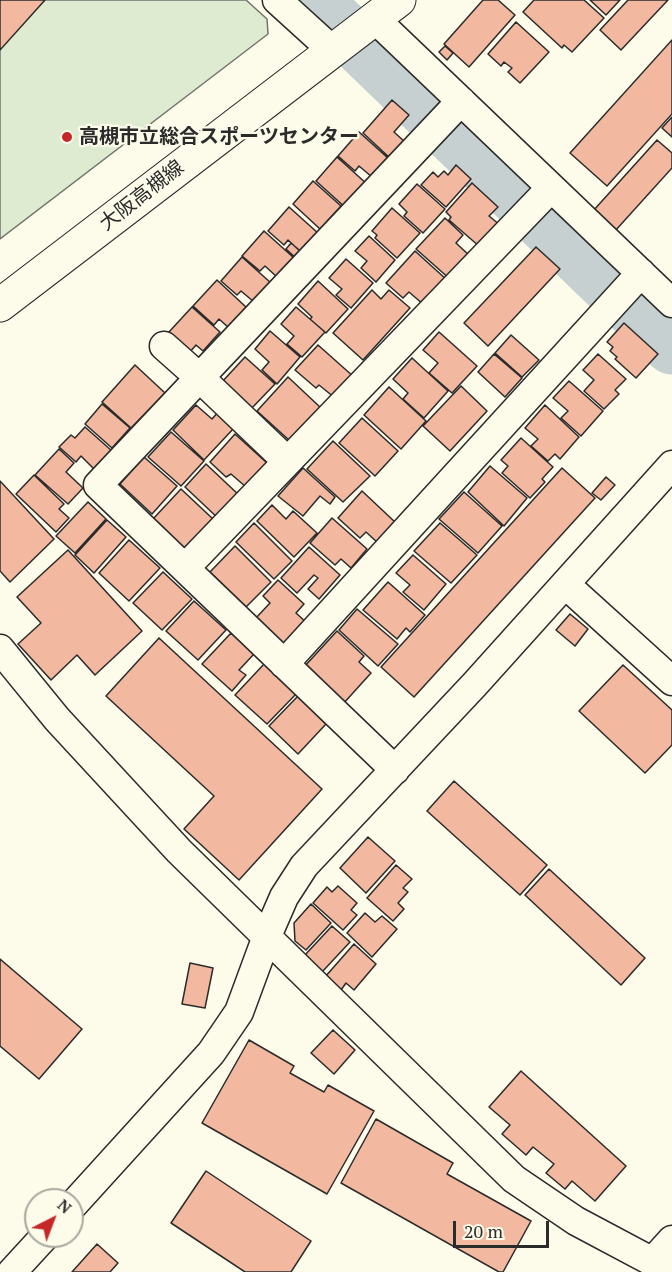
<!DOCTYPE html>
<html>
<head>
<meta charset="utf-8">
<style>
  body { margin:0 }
  #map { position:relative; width:672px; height:1272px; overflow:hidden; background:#fdfbea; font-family:"PT Serif",serif }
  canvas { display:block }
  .north { position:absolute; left:24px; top:1188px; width:60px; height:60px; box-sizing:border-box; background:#fdfbea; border:2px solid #a9a89e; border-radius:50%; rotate:42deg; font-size:16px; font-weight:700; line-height:24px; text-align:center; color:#2b2b2b }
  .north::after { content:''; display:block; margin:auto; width:21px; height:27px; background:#c62828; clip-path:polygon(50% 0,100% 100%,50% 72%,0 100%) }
  .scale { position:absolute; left:453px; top:1221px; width:96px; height:27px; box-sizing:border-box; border:3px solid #2b2b2b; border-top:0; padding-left:8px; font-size:18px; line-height:21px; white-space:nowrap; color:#2b2b2b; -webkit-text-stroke:4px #fdfbea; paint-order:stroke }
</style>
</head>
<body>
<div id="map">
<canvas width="672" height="1272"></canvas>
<div class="north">N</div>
<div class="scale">20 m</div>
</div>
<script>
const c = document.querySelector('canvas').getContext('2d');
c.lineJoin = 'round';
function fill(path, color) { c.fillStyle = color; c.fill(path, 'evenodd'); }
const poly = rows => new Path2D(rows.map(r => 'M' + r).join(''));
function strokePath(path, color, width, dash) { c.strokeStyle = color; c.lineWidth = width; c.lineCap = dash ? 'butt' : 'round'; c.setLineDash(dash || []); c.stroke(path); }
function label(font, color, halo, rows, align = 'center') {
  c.font = font + ' "PT Serif","Noto Sans JP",serif'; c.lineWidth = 4.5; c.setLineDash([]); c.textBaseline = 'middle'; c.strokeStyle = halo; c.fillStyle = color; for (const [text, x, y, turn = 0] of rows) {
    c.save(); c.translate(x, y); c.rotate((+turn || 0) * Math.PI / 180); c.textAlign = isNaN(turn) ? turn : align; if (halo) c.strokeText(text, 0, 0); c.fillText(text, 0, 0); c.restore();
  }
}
const green = poly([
  [0,0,246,0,267,19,268,34,0,239,0,0]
]);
const river = poly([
  [313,0,672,346]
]);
const building = poly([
  [0,0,45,0,0,50,0,0],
  [483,0,498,0,515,15,469,67,444,44,483,0],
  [534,0,584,0,604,18,572,52,564,45,562,48,523,12,534,0],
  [590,0,620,0,606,15,590,0],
  [628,0,668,0,621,50,600,30,628,0],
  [516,22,549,52,520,83,508,72,512,68,504,62,501,66,488,54,516,22],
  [672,40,672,114,607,186,570,153,672,40],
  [445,46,453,53,447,60,439,52,445,46],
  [392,100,409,115,394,132,406,143,391,159,363,133,392,100],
  [672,117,672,137,662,128,672,117],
  [359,132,389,159,372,177,359,166,355,171,338,156,359,132],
  [657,140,672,153,672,168,615,231,593,211,657,140],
  [337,157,368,185,347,209,316,181,337,157],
  [456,165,471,179,446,207,421,185,433,172,438,177,444,171,448,175,456,165],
  [313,181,341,206,320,229,293,204,313,181],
  [472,183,498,207,489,216,500,225,480,247,449,220,451,217,446,212,472,183],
  [417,184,445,209,423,233,404,216,407,212,399,204,417,184],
  [289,207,319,234,302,253,288,240,284,245,268,231,289,207],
  [392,208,420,233,397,258,375,238,377,235,372,231,392,208],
  [445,218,463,235,456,243,471,257,451,280,416,249,445,218],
  [264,231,294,258,277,277,265,266,260,271,242,256,264,231],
  [369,236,395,260,376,282,361,268,367,261,355,251,369,236],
  [291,243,305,255,299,261,286,249,291,243],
  [536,247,560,269,488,346,464,323,536,247],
  [415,251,447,280,424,305,409,292,403,298,386,283,415,251],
  [242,257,271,283,254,302,241,291,237,295,221,281,242,257],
  [346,259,373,283,351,308,336,295,342,289,329,278,346,259],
  [217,280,247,308,229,328,219,319,214,325,193,306,217,280],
  [318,281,348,309,326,333,310,319,312,317,298,304,318,281],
  [372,290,381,299,389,290,410,308,363,360,333,333,372,290],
  [192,307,220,332,203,351,196,345,189,353,168,333,192,307],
  [296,307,325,332,302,357,287,344,294,336,281,324,296,307],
  [624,323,658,354,636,378,615,359,617,357,610,351,613,347,607,342,624,323],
  [270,331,300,357,277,384,262,370,269,362,255,349,270,331],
  [439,332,477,366,452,393,429,373,438,363,423,350,439,332],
  [511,335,539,360,522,377,495,353,511,335],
  [318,345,354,377,335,398,319,385,316,388,295,370,318,345],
  [494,354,522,378,505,397,478,372,494,354],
  [598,354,626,379,615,390,619,394,604,409,584,391,594,380,583,370,598,354],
  [245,357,275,384,250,410,221,383,245,357],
  [412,358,448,391,424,418,403,399,408,393,393,379,412,358],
  [135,365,165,393,131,428,102,402,135,365],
  [288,377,321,408,290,441,257,411,288,377],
  [569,381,603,411,581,436,561,418,568,411,553,398,569,381],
  [461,386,487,411,450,451,423,426,461,386],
  [389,387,426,421,401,449,364,415,389,387],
  [102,404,130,428,112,448,85,424,102,404],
  [196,405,212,419,219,411,235,427,204,460,173,430,196,405],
  [545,405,579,437,560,459,555,454,548,461,531,446,538,439,525,428,545,405],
  [362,418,398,451,375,476,339,443,362,418],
  [85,427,112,451,95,470,81,456,76,462,59,447,71,435,75,438,85,427],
  [171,432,204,461,181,486,148,457,171,432],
  [235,434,267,463,246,487,231,474,226,477,210,462,235,434],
  [521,438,553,467,542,479,545,482,530,498,502,473,508,466,501,460,521,438],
  [333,441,370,476,343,502,307,469,333,441],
  [59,449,74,463,66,472,83,488,68,504,35,475,59,449],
  [144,457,177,486,152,514,120,484,144,457],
  [206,464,241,497,220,520,185,487,206,464],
  [490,466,527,498,504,526,468,492,490,466],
  [303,468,335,497,330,504,320,496,303,516,278,496,303,468],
  [562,468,595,498,414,697,381,667,562,468],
  [34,475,64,504,59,509,69,518,56,532,16,494,34,475],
  [606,477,615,485,601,500,592,493,606,477],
  [0,481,54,539,10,582,0,571,0,481],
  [181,489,213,519,185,549,153,519,181,489],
  [362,491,396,523,378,543,366,532,360,538,338,518,362,491],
  [464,492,502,526,478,553,439,519,464,492],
  [88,502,106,519,75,553,56,536,88,502],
  [272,505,286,519,293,511,317,533,294,557,257,521,272,505],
  [332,518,367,549,351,568,341,559,335,565,310,543,332,518],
  [107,520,126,537,94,573,75,555,107,520],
  [254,523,292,561,274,579,236,542,254,523],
  [440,523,477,555,451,583,414,551,440,523],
  [129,540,160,568,129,601,99,573,129,540],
  [235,546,271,582,246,607,210,572,235,546],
  [309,547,340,575,319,599,308,589,318,578,314,575,297,593,281,578,309,547],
  [68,550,142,631,95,675,77,655,51,680,18,644,41,623,17,597,68,550],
  [413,555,446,584,424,610,403,592,410,585,396,573,413,555],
  [163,572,192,599,162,630,133,603,163,572],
  [278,580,304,604,296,613,308,624,286,647,255,619,270,603,263,596,278,580],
  [388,582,425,615,410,632,406,628,397,639,363,610,388,582],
  [194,601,226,630,198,660,166,631,194,601],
  [357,609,398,644,378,666,339,630,357,609],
  [570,614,588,629,575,646,556,630,570,614],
  [337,631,364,656,359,662,371,673,343,704,304,667,337,631],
  [231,633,254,654,239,670,246,675,232,691,202,664,231,633],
  [159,638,322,789,239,880,184,829,214,796,106,696,159,638],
  [265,663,297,693,267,724,235,695,265,663],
  [623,665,672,710,672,745,645,773,579,711,623,665],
  [298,696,326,724,298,754,269,726,298,696],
  [454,781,547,865,520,895,427,811,454,781],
  [368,837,395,861,366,893,340,868,368,837],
  [396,865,412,879,403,888,408,892,398,903,404,909,393,921,367,898,396,865],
  [549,869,645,958,621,985,525,895,549,869],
  [338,886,357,903,351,910,357,915,343,930,313,903,327,887,332,892,338,886],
  [311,904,331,923,306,950,295,941,294,923,311,904],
  [365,913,375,922,382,916,397,929,372,957,347,933,365,913],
  [332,926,350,942,322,972,304,956,332,926],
  [354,944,376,964,354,990,346,983,341,990,325,977,354,944],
  [0,959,82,1029,39,1079,0,1046,0,959],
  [190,963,213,968,205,1008,182,1004,190,963],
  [333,1030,355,1050,334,1074,311,1053,333,1030],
  [249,1040,294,1066,290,1073,324,1092,328,1085,374,1111,327,1194,202,1123,249,1040],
  [521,1071,626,1166,595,1201,572,1181,565,1189,546,1173,554,1164,533,1147,526,1155,502,1134,510,1125,489,1107,521,1071],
  [376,1119,453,1163,447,1174,531,1221,503,1272,499,1272,341,1183,376,1119],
  [206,1171,311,1241,291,1272,245,1272,171,1223,206,1171],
  [97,1244,118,1263,110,1272,72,1272,97,1244]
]);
const street = poly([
  [277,0,332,50],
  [375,19,672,303],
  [164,346,200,378,287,461],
  [185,568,551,188],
  [565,584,672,681],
  [0,649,57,719,179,851,514,1179,576,1221,672,1272],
  [284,664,641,273],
  [395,770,98,485,461,101],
  [72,1206,211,1053,239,1012,267,936,284,897,304,866,475,684,672,465],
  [653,1261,672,1240],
  [12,1272,45,1236]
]);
const primary = poly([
  [0,305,399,0]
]);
const markers = [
  [67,137,6,"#c62828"]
];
const poiNames = [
  ["高槻市立総合スポーツセンター",79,137]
];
const streetNames = [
  ["大阪高槻線",142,196,-38]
];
fill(green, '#deebd1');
strokePath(green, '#74746e', 1.5);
strokePath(river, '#c7d0d0', 57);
fill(building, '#f2b8a0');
strokePath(building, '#2b2b2b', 1.5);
strokePath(street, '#2b2b2b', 31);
strokePath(primary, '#2b2b2b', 35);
strokePath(street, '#fdfbea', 28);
strokePath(primary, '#fdfbea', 33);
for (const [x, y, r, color] of markers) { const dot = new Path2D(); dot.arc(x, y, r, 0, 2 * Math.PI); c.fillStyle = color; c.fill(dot); strokePath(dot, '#fdfbea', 2); }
label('bold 20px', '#2b2b2b', '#fdfbea', poiNames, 'left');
label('20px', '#2b2b2b', '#fdfbea', streetNames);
</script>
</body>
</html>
